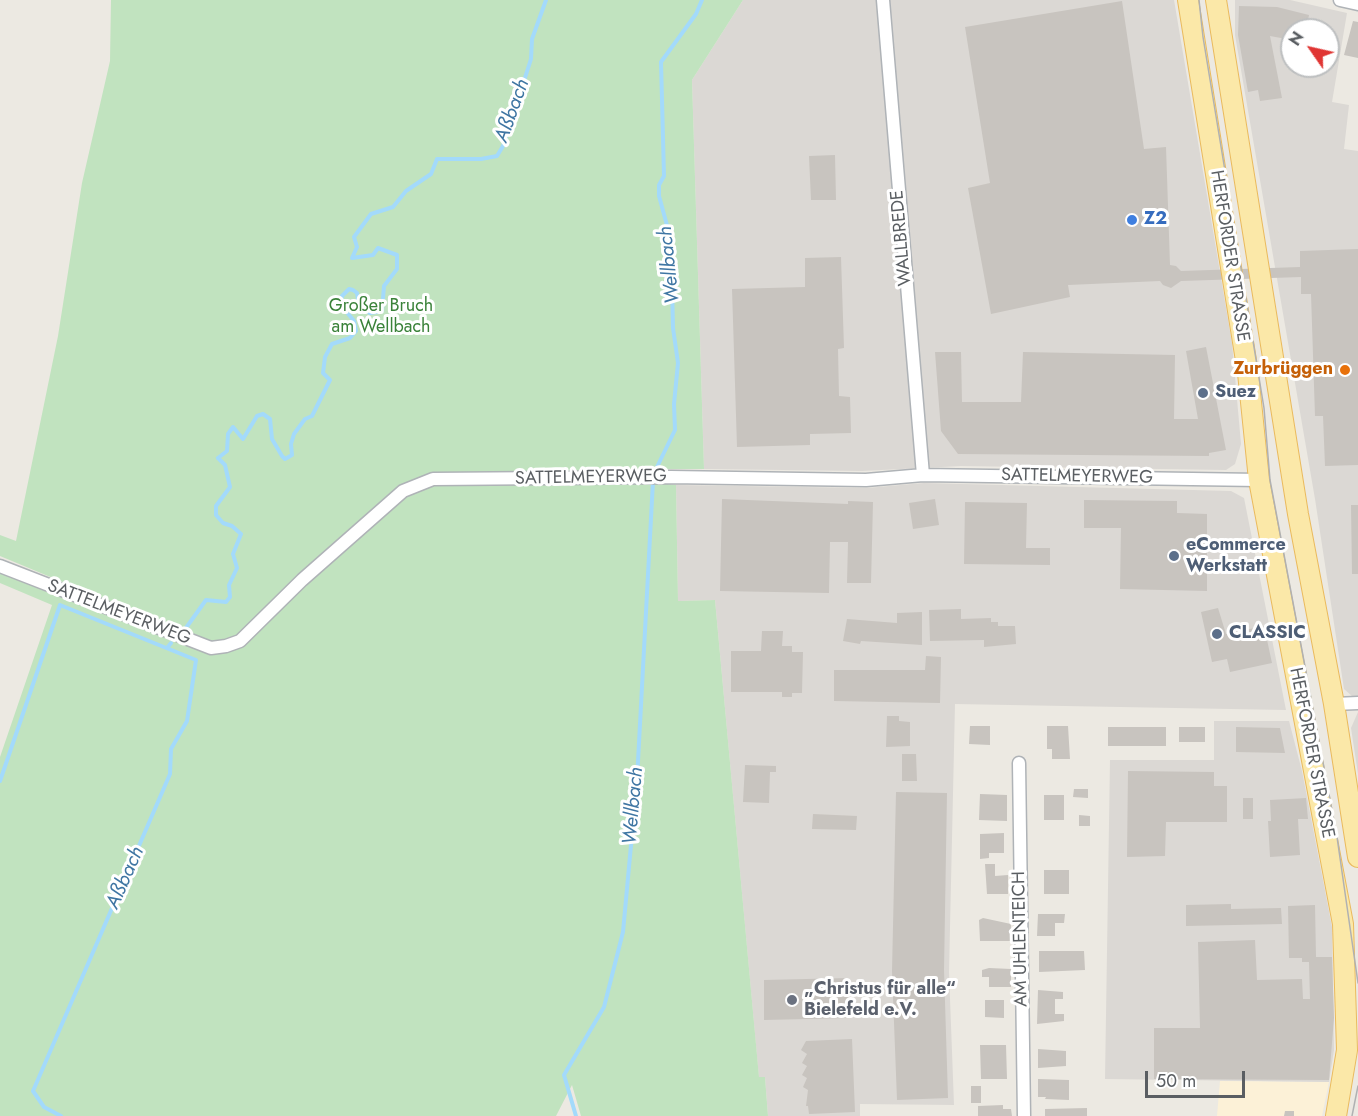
<!DOCTYPE html>
<html>
<head>
<meta charset="utf-8">
<style>
  body { margin:0 }
  #map { position:relative; width:1358px; height:1116px; overflow:hidden; background:#ece9e2; font-family:Jost,sans-serif }
  canvas { display:block }
  .north { position:absolute; left:1280px; top:18px; width:60px; height:60px; box-sizing:border-box; background:#fff; border:2px solid #bdbfc0; border-radius:50%; rotate:304deg; font-size:16px; font-weight:700; line-height:24px; text-align:center; color:#5a5e62 }
  .north::after { content:''; display:block; margin:auto; width:21px; height:27px; background:#e03634; clip-path:polygon(50% 0,100% 100%,50% 72%,0 100%) }
  .scale { position:absolute; left:1145px; top:1071px; width:100px; height:27px; box-sizing:border-box; border:3px solid #5a5e62; border-top:0; padding-left:8px; font-size:18px; line-height:21px; white-space:nowrap; color:#5a5e62; -webkit-text-stroke:4px #fff; paint-order:stroke }
</style>
</head>
<body>
<div id="map">
<canvas width="1358" height="1116"></canvas>
<div class="north">N</div>
<div class="scale">50 m</div>
</div>
<script>
const c = document.querySelector('canvas').getContext('2d');
c.lineJoin = 'round';
function fill(path, color) { c.fillStyle = color; c.fill(path, 'evenodd'); }
const poly = rows => new Path2D(rows.map(r => 'M' + r).join(''));
function strokePath(path, color, width, dash) { c.strokeStyle = color; c.lineWidth = width; c.lineCap = dash ? 'butt' : 'round'; c.setLineDash(dash || []); c.stroke(path); }
function label(font, color, halo, rows, align = 'center') {
  c.font = font + ' Jost,sans-serif'; c.lineWidth = 6; c.setLineDash([]); c.textBaseline = 'middle'; c.strokeStyle = halo; c.fillStyle = color; for (const [text, x, y, turn = 0] of rows) {
    c.save(); c.translate(x, y); c.rotate((+turn || 0) * Math.PI / 180); c.textAlign = isNaN(turn) ? turn : align; if (halo) c.strokeText(text, 0, 0); c.fillText(text, 0, 0); c.restore();
  }
}
const commercial = poly([
  [1220,1081,1329,1082,1322,1116,1217,1116]
]);
const industrial = poly([
  [743,0,1174,0,1232,343,1241,444,1235,464,1226,470,961,466,862,471,704,469,692,80],
  [1235,0,1290,0,1347,13,1332,102,1349,105,1344,149,1358,151,1358,696,1352,696,1344,689,1315,499,1235,35],
  [1292,30,1328,30,1328,66,1292,66],
  [924,483,1231,491,1244,498,1286,710,955,704,949,972,954,1105,860,1104,860,1116,768,1116,765,1077,759,1078,715,600,678,601,676,485,867,488],
  [1358,712,1358,774,1351,728],
  [1214,721,1289,721,1302,771,1332,927,1334,1050,1329,1082,1105,1079,1110,760,1214,760]
]);
const green = poly([
  [111,0,743,0,692,80,704,469,660,469,659,483,676,485,678,601,715,600,759,1077,765,1077,768,1116,581,1116,572,1085,556,1116,0,1116,0,757,52,605,0,583,0,570,68,597,72,586,0,556,0,535,16,541,58,336,82,183,110,61]
]);
const stream = poly([
  [657,467,675,430,674,404,678,363,673,328,671,240,659,196,659,185,664,176,661,62,696,14,702,0],
  [183,632,206,600,226,602,230,597,229,585,237,568,233,554,241,534,232,526,223,523,216,515,216,506,230,487,225,465,218,458,227,451,228,434,233,427,243,439,257,416,263,414,270,419,272,439,282,456,285,459,292,455,291,444,294,434,305,419,312,416,330,380,323,373,325,357,332,344,350,338,356,331,354,321,341,305,342,296,349,289,353,290,357,293,359,306,370,313,382,311,384,286,397,269,397,255,378,248,373,255,352,258,357,247,354,237,371,214,393,207,406,191,431,174,437,159,481,159,497,156,503,146,531,59,532,39,546,0],
  [167,648,171,643],
  [0,781,60,605,196,660,187,721,171,749,170,774,33,1091,44,1107,61,1116],
  [576,1116,564,1075,604,1007,623,932,637,780,653,481]
]);
const building = poly([
  [1122,1,1144,149,1166,147,1170,265,1176,266,1181,271,1300,267,1300,251,1358,249,1358,465,1325,466,1323,416,1315,416,1311,294,1301,294,1301,277,1181,281,1171,288,1163,285,1160,281,1068,285,1070,297,991,314,968,188,990,183,965,27],
  [1239,6,1277,7,1309,15,1306,30,1292,30,1292,40,1270,36,1282,98,1260,101,1258,90,1248,92,1238,35],
  [1353,21,1358,22,1358,58,1344,55],
  [835,155,836,200,811,200,809,156],
  [841,257,844,348,838,349,839,396,850,397,851,433,810,434,810,445,737,447,732,289,805,287,805,258],
  [1206,347,1226,450,1209,453,1209,456,958,454,941,431,935,352,961,352,962,402,1021,402,1023,352,1175,355,1174,419,1198,419,1186,351],
  [722,499,848,504,848,501,873,502,871,583,847,583,848,542,830,542,829,593,720,591],
  [935,499,939,525,913,529,909,503],
  [1084,500,1177,501,1177,513,1207,514,1207,591,1120,589,1121,528,1084,528],
  [965,502,1027,503,1026,548,1050,548,1050,565,964,564],
  [1351,505,1358,505,1358,574,1352,574],
  [1218,608,1226,634,1264,626,1272,663,1230,672,1227,659,1212,662,1201,612],
  [961,609,961,619,991,618,991,622,998,622,998,626,1015,626,1016,644,984,647,984,640,930,641,929,610],
  [922,612,922,645,861,641,860,644,843,641,847,619,897,623,897,613],
  [762,631,783,631,782,646,792,646,792,652,803,652,802,693,792,693,792,697,782,697,782,692,731,692,731,651,761,651],
  [926,656,941,657,940,703,834,701,834,670,925,670],
  [887,716,899,716,899,721,910,722,910,746,886,747],
  [970,726,990,726,990,745,969,744],
  [1047,726,1068,726,1070,759,1052,759,1052,749,1047,749],
  [1108,727,1166,727,1166,746,1108,746],
  [1179,727,1205,727,1205,742,1179,742],
  [1236,727,1280,728,1285,753,1236,752],
  [902,754,916,754,917,781,902,781],
  [745,765,776,766,776,772,770,772,769,803,743,802],
  [1128,771,1214,772,1214,786,1227,786,1227,822,1166,822,1165,856,1127,857],
  [1074,789,1088,789,1088,798,1073,797],
  [896,792,947,793,944,970,948,1098,897,1100,892,971],
  [980,794,1007,795,1007,821,979,820],
  [1044,795,1064,795,1064,820,1044,820],
  [1243,798,1253,798,1253,819,1243,819],
  [1306,798,1308,819,1298,819,1300,855,1270,857,1268,821,1271,821,1270,800],
  [813,814,857,816,856,830,812,829],
  [1079,815,1090,816,1090,826,1079,826],
  [1004,833,1004,853,989,853,989,858,980,859,980,834],
  [985,864,995,864,995,876,1008,875,1008,894,987,894],
  [1044,870,1069,870,1069,894,1044,894],
  [1231,904,1231,909,1281,908,1282,924,1186,926,1186,905],
  [1315,905,1316,957,1332,957,1334,1018,1329,1080,1154,1079,1154,1028,1200,1028,1198,942,1255,940,1257,980,1302,979,1303,999,1310,999,1309,962,1302,962,1302,958,1289,958,1288,906],
  [1038,914,1065,914,1064,923,1055,923,1055,936,1037,936],
  [983,918,1011,924,1011,941,980,941,979,920],
  [1039,951,1084,951,1085,970,1039,972],
  [989,968,1011,969,1011,987,989,987,989,977,982,977,982,970],
  [849,978,850,1018,764,1020,764,980],
  [1038,990,1063,992,1063,999,1055,999,1055,1014,1064,1014,1064,1021,1037,1024],
  [985,1000,1004,1000,1004,1018,985,1017],
  [852,1039,855,1112,809,1114,808,1106,806,1106,808,1090,803,1087,807,1078,802,1075,807,1066,802,1063,807,1054,801,1050,806,1041],
  [980,1045,1006,1045,1007,1079,981,1079],
  [1038,1049,1066,1051,1066,1066,1038,1068],
  [1038,1079,1069,1080,1069,1100,1045,1099,1046,1097,1038,1097],
  [971,1086,981,1086,981,1103,971,1103],
  [1003,1105,1003,1109,1011,1109,1012,1116,978,1116,978,1106],
  [1087,1108,1087,1116,1045,1116,1045,1109],
  [1285,1111,1294,1111,1294,1116,1284,1116]
]);
const street = poly([
  [883,0,923,475],
  [1340,0,1358,4],
  [0,566,211,648,226,646,240,641,302,580,403,491,433,479,671,477,866,480,923,475,1259,480],
  [1334,704,1358,703],
  [1019,763,1024,1116]
]);
const primary = poly([
  [1188,0,1248,373,1259,480,1343,924,1347,1050,1336,1116],
  [1216,0,1298,514,1334,704,1358,857]
]);
const tram = poly([
  [1199,0,1203,37,1264,408,1270,480,1337,837,1358,983],
  [1352,1116,1358,1086]
]);
const markers = [
  [1132,220,6,"#3f7fe0"],
  [1345,370,6,"#e8710a"],
  [1203,393,6,"#5c6f8a"],
  [1174,556,6,"#5c6f8a"],
  [1217,634,6,"#5c6f8a"],
  [792,1000,6,"#6b7280"]
];
const shopNames = [
  ["Z2",1144,220]
];
const streetNames = [
  ["WALLBREDE",902,238,-95],
  ["HERFORDER STRASSE",1229,256,81],
  ["SATTELMEYERWEG",1077,477,1],
  ["SATTELMEYERWEG",591,478,-1],
  ["SATTELMEYERWEG",119,613,21],
  ["HERFORDER STRASSE",1311,753,79],
  ["AM UHLENTEICH",1021,939,-91]
];
const parkNames = [
  ["Großer Bruch",381,307],
  ["am Wellbach",381,328]
];
const foodNames = [
  ["Zurbrüggen",1333,370]
];
const serviceNames = [
  ["Suez",1215,393],
  ["eCommerce",1186,546],
  ["Werkstatt",1186,567],
  ["CLASSIC",1229,634]
];
const worshipNames = [
  ["„Christus für alle“",804,990],
  ["Bielefeld e.V.",804,1011]
];
const waterNames = [
  ["Aßbach",513,111,-70],
  ["Wellbach",670,265,-96],
  ["Wellbach",634,806,-85],
  ["Aßbach",126,878,-66]
];
fill(commercial, '#fcf1d7');
fill(industrial, '#dbd8d4');
fill(green, '#c1e3bf');
strokePath(stream, '#a3dafb', 4);
fill(building, '#c8c4bf');
strokePath(street, '#afb3b7', 15);
strokePath(primary, '#eaba5d', 22);
strokePath(street, '#fff', 12);
strokePath(primary, '#fbe8a8', 20);
strokePath(tram, '#b0b1b2', 1.5);
for (const [x, y, r, color] of markers) { const dot = new Path2D(); dot.arc(x, y, r, 0, 2 * Math.PI); c.fillStyle = color; c.fill(dot); strokePath(dot, '#fff', 2); }
label('bold 18px', '#366cbe', '#fff', shopNames, 'left');
label('18px', '#5a5e62', '#fff', streetNames);
label('18px', '#3a8239', '#fff', parkNames);
label('bold 18px', '#c56008', '#fff', foodNames, 'right');
label('bold 18px', '#4e5e75', '#fff', serviceNames, 'left');
label('bold 18px', '#5b616d', '#fff', worshipNames, 'left');
label('italic 20px', '#3f76a3', '#fff', waterNames);
</script>
</body>
</html>
